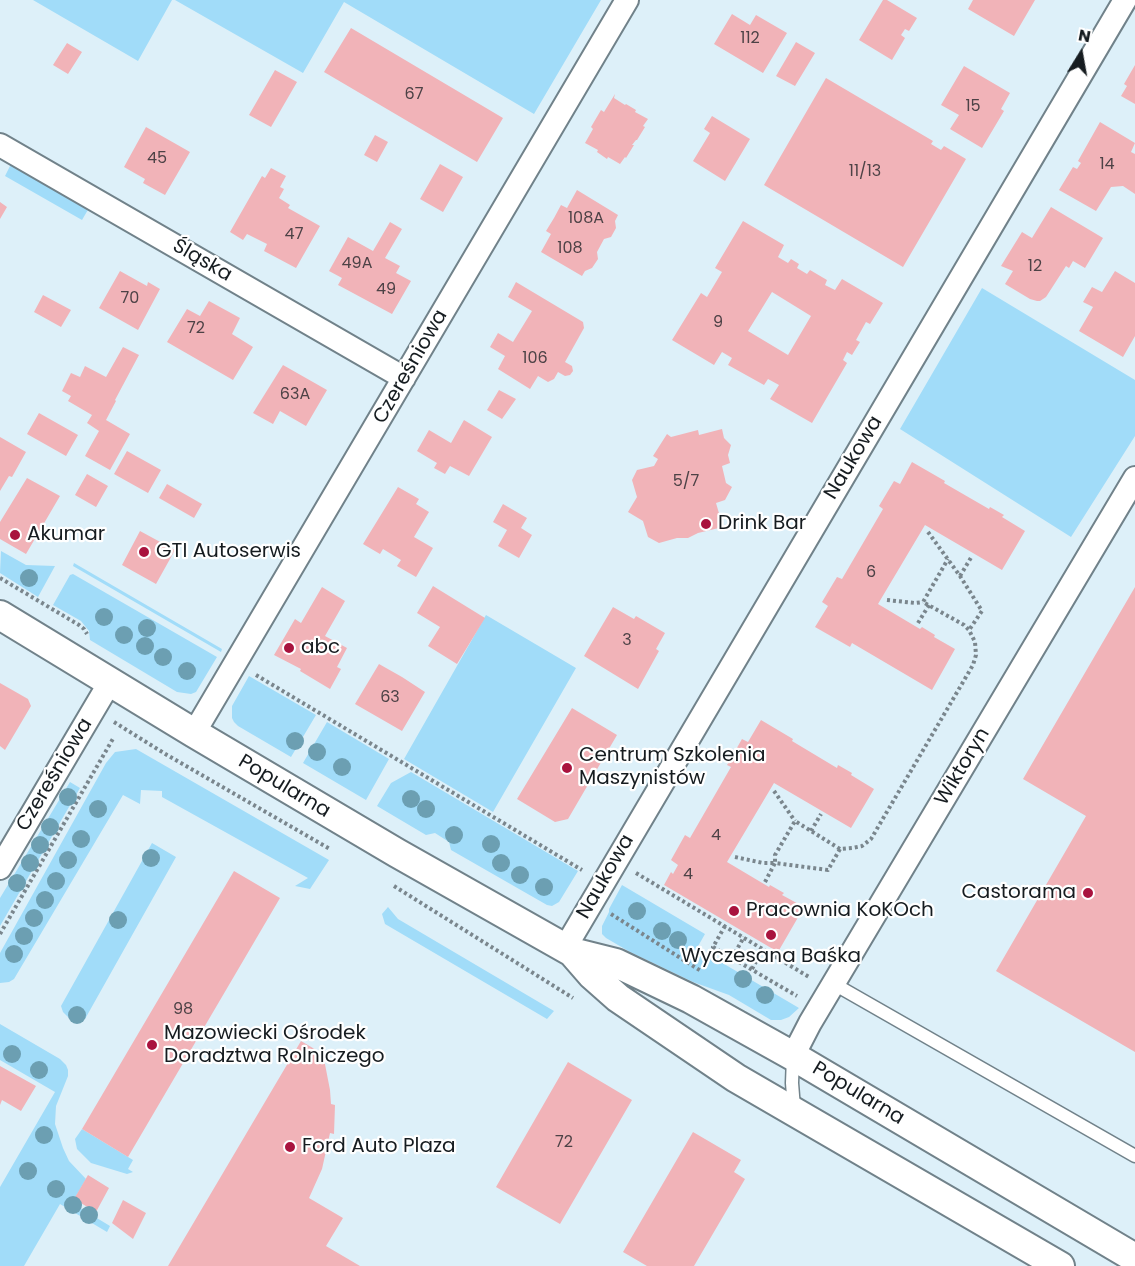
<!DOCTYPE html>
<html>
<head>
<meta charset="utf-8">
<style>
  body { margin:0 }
  #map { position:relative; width:1135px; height:1266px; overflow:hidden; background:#ddf0f9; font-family:Poppins,sans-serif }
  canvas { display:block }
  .north { position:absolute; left:1051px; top:24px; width:60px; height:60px; -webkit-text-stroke:4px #fff; paint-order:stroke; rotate:11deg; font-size:16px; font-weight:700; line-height:24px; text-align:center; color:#161c20 }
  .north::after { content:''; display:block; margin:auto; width:21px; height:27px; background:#161c20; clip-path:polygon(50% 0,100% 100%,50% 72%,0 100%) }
</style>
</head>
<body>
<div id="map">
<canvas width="1135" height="1266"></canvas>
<div class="north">N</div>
</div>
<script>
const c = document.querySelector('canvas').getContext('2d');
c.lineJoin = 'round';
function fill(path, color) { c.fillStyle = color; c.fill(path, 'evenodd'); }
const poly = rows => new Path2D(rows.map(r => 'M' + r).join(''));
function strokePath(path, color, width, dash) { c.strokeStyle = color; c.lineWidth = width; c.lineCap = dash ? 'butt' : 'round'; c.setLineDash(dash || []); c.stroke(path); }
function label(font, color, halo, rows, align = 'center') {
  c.font = font + ' Poppins,sans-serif'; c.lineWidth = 4.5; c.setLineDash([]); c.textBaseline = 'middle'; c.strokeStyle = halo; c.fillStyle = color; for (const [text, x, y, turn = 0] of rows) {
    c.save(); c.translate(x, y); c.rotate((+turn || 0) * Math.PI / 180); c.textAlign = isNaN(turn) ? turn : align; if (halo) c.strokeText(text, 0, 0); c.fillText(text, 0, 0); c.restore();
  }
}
const green = poly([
  [33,0,172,0,138,61],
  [175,0,601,0,534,114,344,2,303,73],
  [11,164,89,208,82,220,5,176],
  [982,288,1135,380,1135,436,1071,537,900,429],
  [1,551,26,565,55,566,38,597,0,573],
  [74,563,222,649,221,652,73,566],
  [73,574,217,657,196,692,191,694,177,692,90,640,89,631,81,621,53,605,70,575],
  [486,615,576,668,493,812,404,759],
  [249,676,316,715,291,757,238,726,234,722,232,718,232,706],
  [327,722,389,759,366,800,303,763],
  [136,749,329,860,310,889,295,886,308,878,162,797,162,791,141,790,140,804,123,795,14,979,9,982,0,983,0,953,106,763,115,752],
  [411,772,578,871,559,902,552,906,547,905,451,850,449,842,435,833,426,835,377,806,391,783],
  [70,782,80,788,0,926,0,898],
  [152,843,176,857,85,1019,77,1019,69,1018,63,1012,61,1006],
  [622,885,705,934,697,948,799,1008,789,1017,781,1020,771,1020,729,995,693,982,630,952,606,938,602,934,602,926,609,912,609,909],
  [388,907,398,919,554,1011,547,1019,385,924,382,914],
  [0,1024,60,1059,66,1065,68,1070,68,1076,56,1106,55,1124,63,1148,69,1161,86,1179,72,1203,110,1226,107,1232,60,1204,24,1266,0,1266,0,1187,55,1092,0,1060],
  [82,1129,133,1160,128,1169,133,1172,127,1174,91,1163,77,1149,75,1139]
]);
const building = poly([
  [883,0,887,0,917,18,909,31,905,29,901,35,905,38,892,60,859,40],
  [973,0,1035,0,1014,36,968,9],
  [732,14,750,25,756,15,787,33,763,73,714,44],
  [351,28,503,118,477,162,324,72],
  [796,42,815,53,795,86,776,76],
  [67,43,82,52,68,74,53,65],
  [1135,65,1135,104,1121,96,1127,86,1124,84],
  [964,66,1010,93,1001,109,1004,111,982,148,950,129,959,115,941,105],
  [275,70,297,82,271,127,249,115],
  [826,78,933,141,931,144,941,150,944,146,966,159,903,267,764,185],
  [615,94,614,98,625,105,626,104,636,110,635,112,648,119,643,126,645,127,637,140,636,140,632,145,634,145,626,158,625,157,620,164,608,157,607,159,597,152,598,150,585,143,593,129,591,127,601,110,604,112],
  [712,116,750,139,725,181,693,161,710,133,704,129],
  [1100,122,1135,143,1131,152,1135,154,1135,194,1123,186,1111,187,1096,211,1059,190,1073,167,1077,169,1081,163,1078,161],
  [146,127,190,152,165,195,143,183,145,179,124,167],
  [375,135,388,142,377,162,364,155],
  [440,164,463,177,443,212,420,199],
  [271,168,286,176,280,187,284,189,279,198,290,205,288,208,320,226,296,268,264,251,267,244,247,234,243,240,230,232,262,176,265,178],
  [577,190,618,215,615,221,616,228,611,237,604,239,597,252,598,259,592,268,585,271,582,276,541,252,551,234,546,231,554,218,561,205,567,208],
  [0,202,7,207,0,219],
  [1051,207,1103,238,1085,268,1073,261,1069,268,1066,266,1046,297,1040,301,1037,301,1030,299,1005,284,1013,271,1001,266,1022,232,1032,238],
  [743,221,784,245,778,257,788,263,791,259,799,264,797,268,807,274,810,270,827,280,825,285,835,290,842,279,883,303,870,324,866,322,856,340,860,342,852,355,847,352,843,360,847,363,812,423,770,399,779,385,768,379,764,385,728,365,732,358,722,352,714,365,672,340,701,293,707,297,722,272,715,268],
  [772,292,811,316,788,355,748,331],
  [390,222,402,229,385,258,400,266,396,273,411,281,392,314,338,285,342,278,329,271,348,237,373,251],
  [120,271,147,286,148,282,160,289,138,330,99,308],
  [1115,271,1135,283,1135,336,1123,357,1079,331,1093,307,1083,302,1092,287,1102,292],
  [516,282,583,322,584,328,565,362,572,366,573,371,570,375,565,376,558,372,554,379,548,382,538,376,530,389,498,369,505,356,490,347,498,333,513,342,532,311,508,297],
  [43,295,71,310,61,327,34,312],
  [209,301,240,318,232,334,253,347,233,380,167,342,187,309,200,316],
  [123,347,139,355,115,400,116,401,106,420,130,434,110,470,85,456,99,431,87,423,92,415,68,401,71,396,62,391,71,373,80,377,85,366,106,377],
  [283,365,327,390,306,426,280,411,273,424,253,413],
  [499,390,516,399,502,419,487,410],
  [39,413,78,435,66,456,27,434],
  [464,420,492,437,469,476,450,466,445,474,434,468,437,463,417,451,429,430,451,443],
  [722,429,724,438,731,445,728,455,730,463,722,466,726,483,732,487,725,500,716,503,723,527,698,533,688,538,677,538,659,543,648,537,643,521,628,512,637,497,632,480,637,470,654,466,658,459,653,456,667,434,671,437,698,430,699,435],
  [0,437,26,452,12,477,9,476,0,491],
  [127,451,161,470,148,493,114,474],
  [912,462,945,481,944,483,989,509,990,507,1004,515,1002,517,1025,531,1002,570,925,525,878,604,920,629,922,627,935,635,934,637,955,649,932,690,852,643,850,647,815,627,828,606,822,602,837,577,842,579,883,509,879,506,894,481,900,484],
  [87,474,108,486,96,507,75,495],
  [27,478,60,496,26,554,0,539,0,522],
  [167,484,202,504,194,518,159,498],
  [398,487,419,499,416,504,429,512,414,537,433,548,416,577,397,566,401,560,383,549,380,554,363,544],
  [503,504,527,518,521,528,532,535,519,558,498,546,507,530,493,522],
  [140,531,175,550,156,584,122,565],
  [433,586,485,618,457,664,428,646,440,627,417,613],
  [322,587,345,601,325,636,347,648,337,667,341,669,330,689,300,671,301,669,274,655,295,619,301,623],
  [1135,587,1135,1052,996,971,1086,816,1023,779],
  [613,607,634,619,636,616,665,633,656,649,659,651,638,689,584,656],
  [379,664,402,677,425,692,402,731,355,704],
  [0,683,28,699,31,706,5,750,0,746],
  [572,708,617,735,568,819,555,822,517,799],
  [761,720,793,739,792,741,837,768,838,765,852,773,851,775,874,789,851,828,774,783,727,862,769,887,770,885,784,893,782,895,804,907,778,952,664,885,671,872,673,874,678,865,671,860,685,835,690,838,731,767,727,765,742,739,748,742],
  [234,871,280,898,128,1157,82,1129],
  [301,1041,323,1054,330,1090,331,1104,335,1105,334,1134,330,1133,322,1169,309,1198,343,1218,326,1246,360,1266,168,1266],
  [568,1062,632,1100,560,1224,496,1187],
  [0,1066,36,1086,21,1111,2,1100,0,1105],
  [693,1132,741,1160,734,1172,745,1179,694,1266,647,1266,623,1252],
  [88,1175,109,1188,96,1212,74,1199],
  [123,1200,146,1213,133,1239,112,1223]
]);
const path = poly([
  [928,532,960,576,982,611,969,630],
  [960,576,972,556],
  [0,578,79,625,84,629,87,634],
  [887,600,915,603,923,602],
  [918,623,929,605],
  [256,675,582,870],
  [114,722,167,755,330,849],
  [774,791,795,821],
  [811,831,821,814],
  [735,857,763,863,775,863,775,855,795,821,840,849],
  [636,873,809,977],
  [765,882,775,863,828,870,840,849,852,848,862,846,871,839,973,665,976,655,975,642,969,630,964,625,923,602,948,559],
  [394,886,573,998],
  [611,914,701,971],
  [725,926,713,947,797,996],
  [0,934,114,737],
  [732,958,744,937],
  [752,969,763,949]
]);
const service = poly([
  [834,984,1135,1156],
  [793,1057,792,1083,794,1108]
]);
const minor = poly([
  [0,145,404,378],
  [194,733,627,0],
  [0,868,110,682],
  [565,948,1125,0],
  [793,1056,810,1023,1135,478]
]);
const tertiary = poly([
  [0,615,194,733,397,853,572,952,616,963,691,999,793,1056,1135,1258],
  [572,952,592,975,618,998,736,1078,1060,1266]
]);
const trees = [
  [29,578],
  [104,617],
  [147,628],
  [124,635],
  [145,646],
  [163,657],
  [187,671],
  [295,741],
  [317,752],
  [342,767],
  [68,797],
  [411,799],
  [98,809],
  [426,809],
  [50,827],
  [454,835],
  [81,839],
  [491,844],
  [40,845],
  [151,858],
  [68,860],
  [30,863],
  [501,863],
  [520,875],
  [56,881],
  [17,883],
  [544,887],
  [45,900],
  [637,911],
  [34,918],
  [118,920],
  [662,931],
  [24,936],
  [678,940],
  [14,954],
  [743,979],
  [765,995],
  [77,1015],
  [12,1054],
  [39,1070],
  [44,1135],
  [28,1171],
  [56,1189],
  [73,1205],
  [89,1215]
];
const markers = [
  [706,524,6,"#a9133e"],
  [15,535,6,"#a9133e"],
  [144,552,6,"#a9133e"],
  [289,648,6,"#a9133e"],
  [567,768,6,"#a9133e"],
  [1088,893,6,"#a9133e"],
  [734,911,6,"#a9133e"],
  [771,935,6,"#a9133e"],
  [152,1045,6,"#a9133e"],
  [290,1147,6,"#a9133e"]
];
const numberNames = [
  ["112",750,39],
  ["67",414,95],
  ["15",973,107],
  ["45",157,159],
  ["14",1107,165],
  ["11/13",865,172],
  ["108A",586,219],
  ["47",294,235],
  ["108",570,249],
  ["49A",357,264],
  ["12",1035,267],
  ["49",386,290],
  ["70",130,299],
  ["9",718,323],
  ["72",196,329],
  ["106",535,359],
  ["63A",295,395],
  ["5/7",686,482],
  ["6",871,573],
  ["3",627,641],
  ["63",390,698],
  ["4",716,836],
  ["4",688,875],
  ["98",183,1010],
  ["72",564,1143]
];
const streetNames = [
  ["Śląska",202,261,30],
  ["Czereśniowa",411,367,-60],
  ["Naukowa",854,458,-59],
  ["Wiktoryn",963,767,-59],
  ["Czereśniowa",55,775,-59],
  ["Popularna",284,787,31],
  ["Naukowa",606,877,-60],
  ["Popularna",858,1094,31]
];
const poiNames = [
  ["Drink Bar",718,524],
  ["Akumar",27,535],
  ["GTI Autoserwis",156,552],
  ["abc",301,648],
  ["Centrum Szkolenia",579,756],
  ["Maszynistów",579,779],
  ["Castorama",1076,893,"right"],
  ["Pracownia KoKOch",746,911],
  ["Wyczesana Baśka",771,957,"center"],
  ["Mazowiecki Ośrodek",164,1034],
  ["Doradztwa Rolniczego",164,1057],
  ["Ford Auto Plaza",302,1147]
];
fill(green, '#a1dcf9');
fill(building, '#f1b3b8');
strokePath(service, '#71828a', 15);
strokePath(minor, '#71828a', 26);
strokePath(tertiary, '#71828a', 32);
strokePath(path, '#7a868d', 4, [3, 3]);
strokePath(service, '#fff', 12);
strokePath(minor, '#fff', 22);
strokePath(tertiary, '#fff', 28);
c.fillStyle = '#6c9fb2';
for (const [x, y] of trees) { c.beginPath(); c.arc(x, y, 9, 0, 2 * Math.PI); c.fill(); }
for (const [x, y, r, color] of markers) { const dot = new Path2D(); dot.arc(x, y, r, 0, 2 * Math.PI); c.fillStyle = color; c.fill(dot); strokePath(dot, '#fff', 2); }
label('16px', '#4d4246', null, numberNames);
label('20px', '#161c20', '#fff', streetNames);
label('20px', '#161c20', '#fff', poiNames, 'left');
</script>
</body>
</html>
